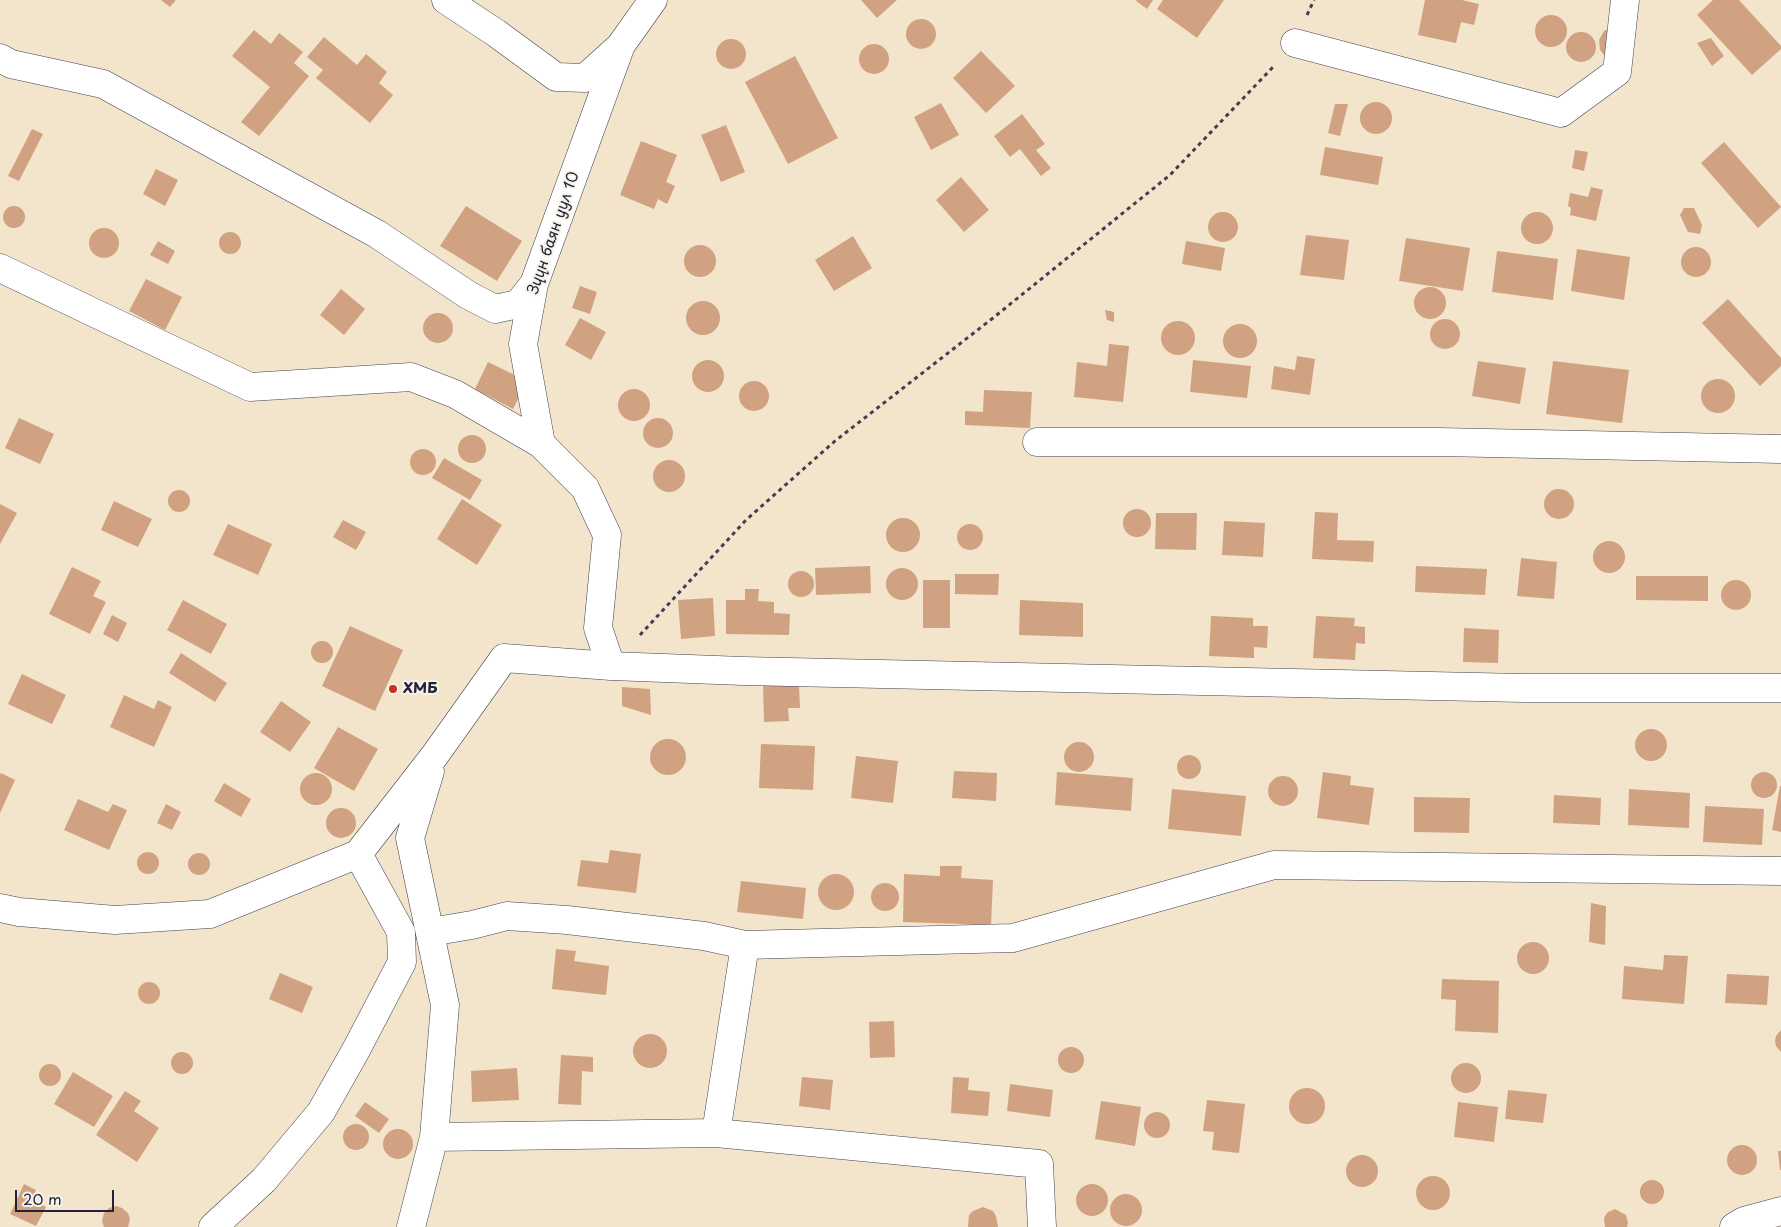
<!DOCTYPE html>
<html>
<head>
<meta charset="utf-8">
<style>
  body { margin:0 }
  #map { position:relative; width:1781px; height:1227px; overflow:hidden; background:#f2e5cb; font-family:"Playpen Sans",sans-serif }
  canvas { display:block }
  .scale { position:absolute; left:15px; top:1190px; width:99px; height:22px; box-sizing:border-box; border:2px solid #22223b; border-top:0; padding-left:6px; font-size:15px; line-height:18px; white-space:nowrap; color:#22223b; -webkit-text-stroke:4px #f7f3e8; paint-order:stroke }
</style>
</head>
<body>
<div id="map">
<canvas width="1781" height="1227"></canvas>
<div class="scale">20 m</div>
</div>
<script>
const c = document.querySelector('canvas').getContext('2d');
c.lineJoin = 'round';
function fill(path, color) { c.fillStyle = color; c.fill(path, 'evenodd'); }
const poly = rows => new Path2D(rows.map(r => 'M' + r).join(''));
function strokePath(path, color, width, dash) { c.strokeStyle = color; c.lineWidth = width; c.lineCap = dash ? 'butt' : 'round'; c.setLineDash(dash || []); c.stroke(path); }
function label(font, color, halo, rows, align = 'center') {
  c.font = font + ' "Playpen Sans",sans-serif'; c.lineWidth = 4; c.setLineDash([]); c.textBaseline = 'middle'; c.strokeStyle = halo; c.fillStyle = color; for (const [text, x, y, turn = 0] of rows) {
    c.save(); c.translate(x, y); c.rotate((+turn || 0) * Math.PI / 180); c.textAlign = isNaN(turn) ? turn : align; if (halo) c.strokeText(text, 0, 0); c.fillText(text, 0, 0); c.restore();
  }
}
const building = poly([
  [161,0,176,0,170,7],
  [861,0,897,0,877,18],
  [1135,0,1153,0,1147,9],
  [1163,0,1224,0,1197,38,1157,9],
  [1425,0,1462,0,1479,4,1474,25,1461,22,1456,43,1418,35],
  [1713,0,1739,0,1781,46,1781,49,1752,75,1697,15],
  '1535 31a16 16 0 1 1 32 0a16 16 0 1 1-32 0Z',
  '906 34a15 15 0 1 1 30 0a15 15 0 1 1-30 0Z',
  [1608,29,1606,57,1600,50,1599,40,1604,31],
  [254,30,271,44,279,33,303,52,294,63,309,76,259,136,241,122,270,87,232,56],
  '1566 47a15 15 0 1 1 30 0a15 15 0 1 1-30 0Z',
  [324,37,357,65,366,54,387,72,379,83,393,95,370,123,316,78,323,70,307,57],
  [1711,38,1724,56,1712,66,1697,43],
  '716 54a15 15 0 1 1 30 0a15 15 0 1 1-30 0Z',
  '859 59a15 15 0 1 1 30 0a15 15 0 1 1-30 0Z',
  [981,51,1015,86,986,113,953,78],
  [795,56,838,138,788,164,745,82],
  '1360 118a16 16 0 1 1 32 0a16 16 0 1 1-32 0Z',
  [941,103,959,135,931,150,914,117],
  [1335,104,1348,104,1340,136,1328,133],
  [1022,114,1045,144,1036,150,1051,168,1041,176,1020,149,1010,157,994,136],
  [726,125,745,172,721,182,701,135],
  [32,129,43,134,19,181,8,176],
  [641,141,677,155,666,182,675,186,667,204,658,199,654,209,620,195],
  [1724,142,1781,207,1758,228,1701,163],
  [1325,147,1383,157,1378,185,1320,175],
  [1575,150,1588,152,1584,171,1572,168],
  [156,169,178,180,165,206,143,194],
  [961,177,989,210,964,232,936,200],
  [1591,187,1603,190,1596,221,1570,215,1571,208,1568,206,1570,193,1588,197],
  '3 217a11 11 0 1 1 22 0a11 11 0 1 1-22 0Z',
  [466,206,522,241,497,281,440,246],
  [1684,208,1694,208,1702,225,1700,234,1688,232,1680,215],
  '1208 227a15 15 0 1 1 30 0a15 15 0 1 1-30 0Z',
  '1521 228a16 16 0 1 1 32 0a16 16 0 1 1-32 0Z',
  '89 243a15 15 0 1 1 30 0a15 15 0 1 1-30 0Z',
  '219 243a11 11 0 1 1 22 0a11 11 0 1 1-22 0Z',
  [1306,235,1349,240,1344,280,1300,275],
  [853,236,872,268,834,291,815,260],
  [1406,238,1470,248,1463,291,1399,281],
  [158,241,175,251,168,264,150,255],
  [1186,241,1225,248,1221,271,1182,264],
  '684 261a16 16 0 1 1 32 0a16 16 0 1 1-32 0Z',
  '1681 262a15 15 0 1 1 30 0a15 15 0 1 1-30 0Z',
  [1577,249,1630,257,1624,300,1571,291],
  [1497,251,1558,259,1553,300,1492,292],
  [146,279,182,297,165,330,129,311],
  [580,286,597,292,590,314,572,308],
  '1414 303a16 16 0 1 1 32 0a16 16 0 1 1-32 0Z',
  [341,289,365,309,344,335,320,315],
  [1728,299,1781,358,1781,366,1760,386,1702,323],
  '686 318a17 17 0 1 1 34 0a17 17 0 1 1-34 0Z',
  [1105,310,1114,312,1114,322,1107,320],
  '423 328a15 15 0 1 1 30 0a15 15 0 1 1-30 0Z',
  [580,318,606,332,591,360,565,345],
  '1430 334a15 15 0 1 1 30 0a15 15 0 1 1-30 0Z',
  '1161 338a17 17 0 1 1 34 0a17 17 0 1 1-34 0Z',
  '1223 341a17 17 0 1 1 34 0a17 17 0 1 1-34 0Z',
  [1109,344,1129,346,1123,402,1074,397,1077,362,1107,366],
  [1297,356,1315,359,1310,395,1271,389,1274,366,1295,370],
  '692 376a16 16 0 1 1 32 0a16 16 0 1 1-32 0Z',
  [1193,360,1251,366,1247,398,1190,392],
  [1478,361,1526,368,1520,404,1472,396],
  [1553,361,1629,370,1622,423,1546,414],
  [488,362,527,381,513,409,475,389],
  '1701 396a17 17 0 1 1 34 0a17 17 0 1 1-34 0Z',
  '739 396a15 15 0 1 1 30 0a15 15 0 1 1-30 0Z',
  '618 405a16 16 0 1 1 32 0a16 16 0 1 1-32 0Z',
  [984,390,1032,392,1030,428,965,425,965,411,983,412],
  [19,418,54,434,40,464,5,448],
  '643 433a15 15 0 1 1 30 0a15 15 0 1 1-30 0Z',
  '458 449a14 14 0 1 1 28 0a14 14 0 1 1-28 0Z',
  '410 462a13 13 0 1 1 26 0a13 13 0 1 1-26 0Z',
  [444,458,482,480,470,500,432,478],
  '653 476a16 16 0 1 1 32 0a16 16 0 1 1-32 0Z',
  '1544 504a15 15 0 1 1 30 0a15 15 0 1 1-30 0Z',
  '168 501a11 11 0 1 1 22 0a11 11 0 1 1-22 0Z',
  [462,499,502,525,477,565,437,539],
  [114,501,152,519,138,547,101,530],
  [0,504,17,513,0,544],
  '1123 523a14 14 0 1 1 28 0a14 14 0 1 1-28 0Z',
  [1315,512,1338,513,1337,540,1374,541,1373,562,1312,559],
  [1156,513,1197,513,1196,550,1155,549],
  '886 535a17 17 0 1 1 34 0a17 17 0 1 1-34 0Z',
  [343,520,366,532,356,550,333,537],
  [1224,521,1265,523,1263,557,1222,555],
  [228,524,272,544,258,575,213,555],
  '957 537a13 13 0 1 1 26 0a13 13 0 1 1-26 0Z',
  '1593 557a16 16 0 1 1 32 0a16 16 0 1 1-32 0Z',
  [1521,558,1557,562,1554,599,1517,596],
  [870,566,871,593,816,595,815,568],
  [1416,566,1487,569,1485,595,1415,592],
  [72,567,101,581,93,596,106,602,90,634,49,614],
  '886 584a16 16 0 1 1 32 0a16 16 0 1 1-32 0Z',
  '788 584a13 13 0 1 1 26 0a13 13 0 1 1-26 0Z',
  [955,574,999,574,998,595,955,594],
  [1636,576,1708,576,1708,601,1636,600],
  '1721 595a15 15 0 1 1 30 0a15 15 0 1 1-30 0Z',
  [923,580,950,580,950,628,923,628],
  [745,589,759,589,758,601,774,602,774,613,790,614,789,635,726,634,726,600,745,600],
  [713,598,715,636,681,639,678,600],
  [183,600,227,624,211,654,167,630],
  [1020,600,1083,603,1083,637,1019,635],
  [112,615,127,623,118,642,103,634],
  [1211,616,1253,618,1253,626,1268,626,1267,648,1254,647,1254,658,1209,656],
  [1316,616,1355,618,1354,626,1365,627,1365,644,1356,643,1355,660,1313,658],
  [350,626,403,650,375,711,322,686],
  [1464,628,1499,630,1498,663,1463,662],
  '311 652a11 11 0 1 1 22 0a11 11 0 1 1-22 0Z',
  [181,653,227,683,215,702,169,673],
  [22,674,66,695,52,724,8,704],
  [763,685,799,685,800,708,788,708,789,721,764,722],
  [622,687,650,689,651,715,622,706],
  [124,695,154,709,158,700,172,707,154,747,110,727],
  [281,701,311,722,290,752,260,732],
  [338,727,378,749,354,791,314,768],
  '1635 745a16 16 0 1 1 32 0a16 16 0 1 1-32 0Z',
  '650 757a18 18 0 1 1 36 0a18 18 0 1 1-36 0Z',
  '1064 757a15 15 0 1 1 30 0a15 15 0 1 1-30 0Z',
  [761,744,815,746,813,790,759,788],
  '1177 767a12 12 0 1 1 24 0a12 12 0 1 1-24 0Z',
  [856,756,898,761,893,803,851,798],
  [954,771,997,773,996,801,952,798],
  '1751 785a13 13 0 1 1 26 0a13 13 0 1 1-26 0Z',
  [1057,772,1133,778,1131,811,1055,805],
  [1323,772,1351,776,1350,785,1374,788,1369,825,1317,818],
  '300 789a16 16 0 1 1 32 0a16 16 0 1 1-32 0Z',
  [1,773,15,780,0,813,0,775],
  '1268 791a15 15 0 1 1 30 0a15 15 0 1 1-30 0Z',
  [224,783,251,799,241,817,214,801],
  [1780,786,1781,786,1781,832,1772,830],
  [1172,789,1246,796,1241,836,1168,829],
  [1629,789,1690,793,1689,828,1628,825],
  [1554,795,1601,798,1600,825,1553,823],
  [1414,797,1470,798,1469,833,1414,832],
  [78,799,108,812,113,804,127,810,109,850,64,830],
  [166,804,181,812,172,830,157,823],
  [1705,806,1764,809,1762,845,1703,842],
  '326 823a15 15 0 1 1 30 0a15 15 0 1 1-30 0Z',
  [610,850,641,854,636,893,577,886,581,860,608,863],
  '137 863a11 11 0 1 1 22 0a11 11 0 1 1-22 0Z',
  '188 864a11 11 0 1 1 22 0a11 11 0 1 1-22 0Z',
  [940,866,962,866,961,878,993,880,991,925,903,922,904,874,940,876],
  '818 892a18 18 0 1 1 36 0a18 18 0 1 1-36 0Z',
  [741,881,806,888,803,919,737,912],
  '871 897a14 14 0 1 1 28 0a14 14 0 1 1-28 0Z',
  [1591,903,1606,906,1605,945,1589,942],
  '1517 958a16 16 0 1 1 32 0a16 16 0 1 1-32 0Z',
  [556,949,576,951,574,961,609,966,606,995,552,989],
  [1664,955,1688,956,1684,1004,1622,999,1624,966,1663,970],
  [280,973,313,987,302,1013,269,999],
  [1727,974,1769,976,1767,1005,1725,1003],
  [1442,979,1499,981,1498,1033,1455,1031,1456,1000,1441,999],
  '138 993a11 11 0 1 1 22 0a11 11 0 1 1-22 0Z',
  [894,1021,895,1057,870,1058,869,1022],
  [1781,1030,1781,1052,1776,1046,1775,1041,1776,1036],
  '633 1051a17 17 0 1 1 34 0a17 17 0 1 1-34 0Z',
  '1058 1060a13 13 0 1 1 26 0a13 13 0 1 1-26 0Z',
  '171 1063a11 11 0 1 1 22 0a11 11 0 1 1-22 0Z',
  [561,1055,593,1057,593,1072,582,1071,581,1105,558,1104],
  '1451 1078a15 15 0 1 1 30 0a15 15 0 1 1-30 0Z',
  '39 1075a11 11 0 1 1 22 0a11 11 0 1 1-22 0Z',
  [517,1068,519,1100,472,1102,471,1071],
  [73,1072,113,1096,94,1127,54,1104],
  [802,1077,833,1080,830,1110,799,1106],
  [953,1077,969,1078,968,1090,990,1092,988,1116,951,1113],
  [1010,1084,1053,1090,1050,1117,1007,1111],
  '1289 1106a18 18 0 1 1 36 0a18 18 0 1 1-36 0Z',
  [1508,1090,1547,1094,1543,1123,1505,1119],
  [125,1091,141,1101,134,1111,159,1128,137,1162,96,1135],
  [1207,1100,1245,1104,1239,1153,1212,1150,1214,1132,1203,1131],
  [1101,1101,1141,1107,1135,1146,1095,1139],
  [365,1102,389,1119,379,1133,355,1116],
  [1458,1102,1498,1107,1494,1142,1454,1137],
  '1144 1125a13 13 0 1 1 26 0a13 13 0 1 1-26 0Z',
  '343 1137a13 13 0 1 1 26 0a13 13 0 1 1-26 0Z',
  '383 1144a15 15 0 1 1 30 0a15 15 0 1 1-30 0Z',
  '1727 1160a15 15 0 1 1 30 0a15 15 0 1 1-30 0Z',
  [1778,1151,1781,1151,1781,1170,1780,1170],
  '1346 1171a16 16 0 1 1 32 0a16 16 0 1 1-32 0Z',
  '1416 1193a17 17 0 1 1 34 0a17 17 0 1 1-34 0Z',
  '1640 1192a12 12 0 1 1 24 0a12 12 0 1 1-24 0Z',
  '1076 1200a16 16 0 1 1 32 0a16 16 0 1 1-32 0Z',
  [24,1184,36,1190,31,1199,46,1207,36,1226,10,1214],
  '1110 1210a16 16 0 1 1 32 0a16 16 0 1 1-32 0Z',
  [116,1206,122,1208,128,1213,130,1219,128,1227,104,1227,102,1221,104,1213,109,1208],
  [983,1207,993,1211,996,1216,998,1227,968,1227,969,1215,973,1211],
  [1615,1209,1626,1215,1628,1223,1627,1227,1605,1227,1604,1219,1605,1216,1608,1212]
]);
const path = poly([
  [1307,15,1314,0],
  [640,635,746,520,835,441,993,318,1170,175,1274,66]
]);
const minor = poly([
  [446,0,496,33,556,77,585,78,617,49],
  [1295,43,1561,113,1617,72,1625,0],
  [0,58,11,64,103,84,377,234,468,295,495,309,518,304,534,284],
  [0,268,250,387,411,377,455,394,541,444],
  [1037,442,1439,442,1781,449],
  [611,666,598,628,607,535,585,488,541,444,523,344,534,284,621,45,653,0],
  [0,908,19,912,115,920,210,914,358,854,435,755,504,658,611,666,743,671,1523,688,1781,688],
  [430,932,472,925,507,916,567,920,704,936,745,945],
  [716,1133,745,945,1013,938,1274,865,1781,871],
  [434,1137,716,1133,1039,1164,1042,1227],
  [213,1227,264,1180,321,1112,356,1050,402,962,401,932,358,854],
  [411,1227,434,1137,445,1005,410,838,430,771],
  [1734,1227,1744,1221,1781,1211]
]);
const markers = [
  [393,689,5,"#c8321e"]
];
const streetNames = [
  ["Зүүн баян уул 10",554,233,-71]
];
const poiNames = [
  ["ХМБ",403,689]
];
fill(building, '#d1a281');
strokePath(minor, '#413f51', 29);
strokePath(path, '#413f51', 3, [4, 4]);
strokePath(minor, '#fff', 28);
for (const [x, y, r, color] of markers) { const dot = new Path2D(); dot.arc(x, y, r, 0, 2 * Math.PI); c.fillStyle = color; c.fill(dot); strokePath(dot, '#f7f3e8', 2); }
label('15px', '#22223b', '#f7f3e8', streetNames);
label('bold 15px', '#22223b', '#f7f3e8', poiNames, 'left');
</script>
</body>
</html>
